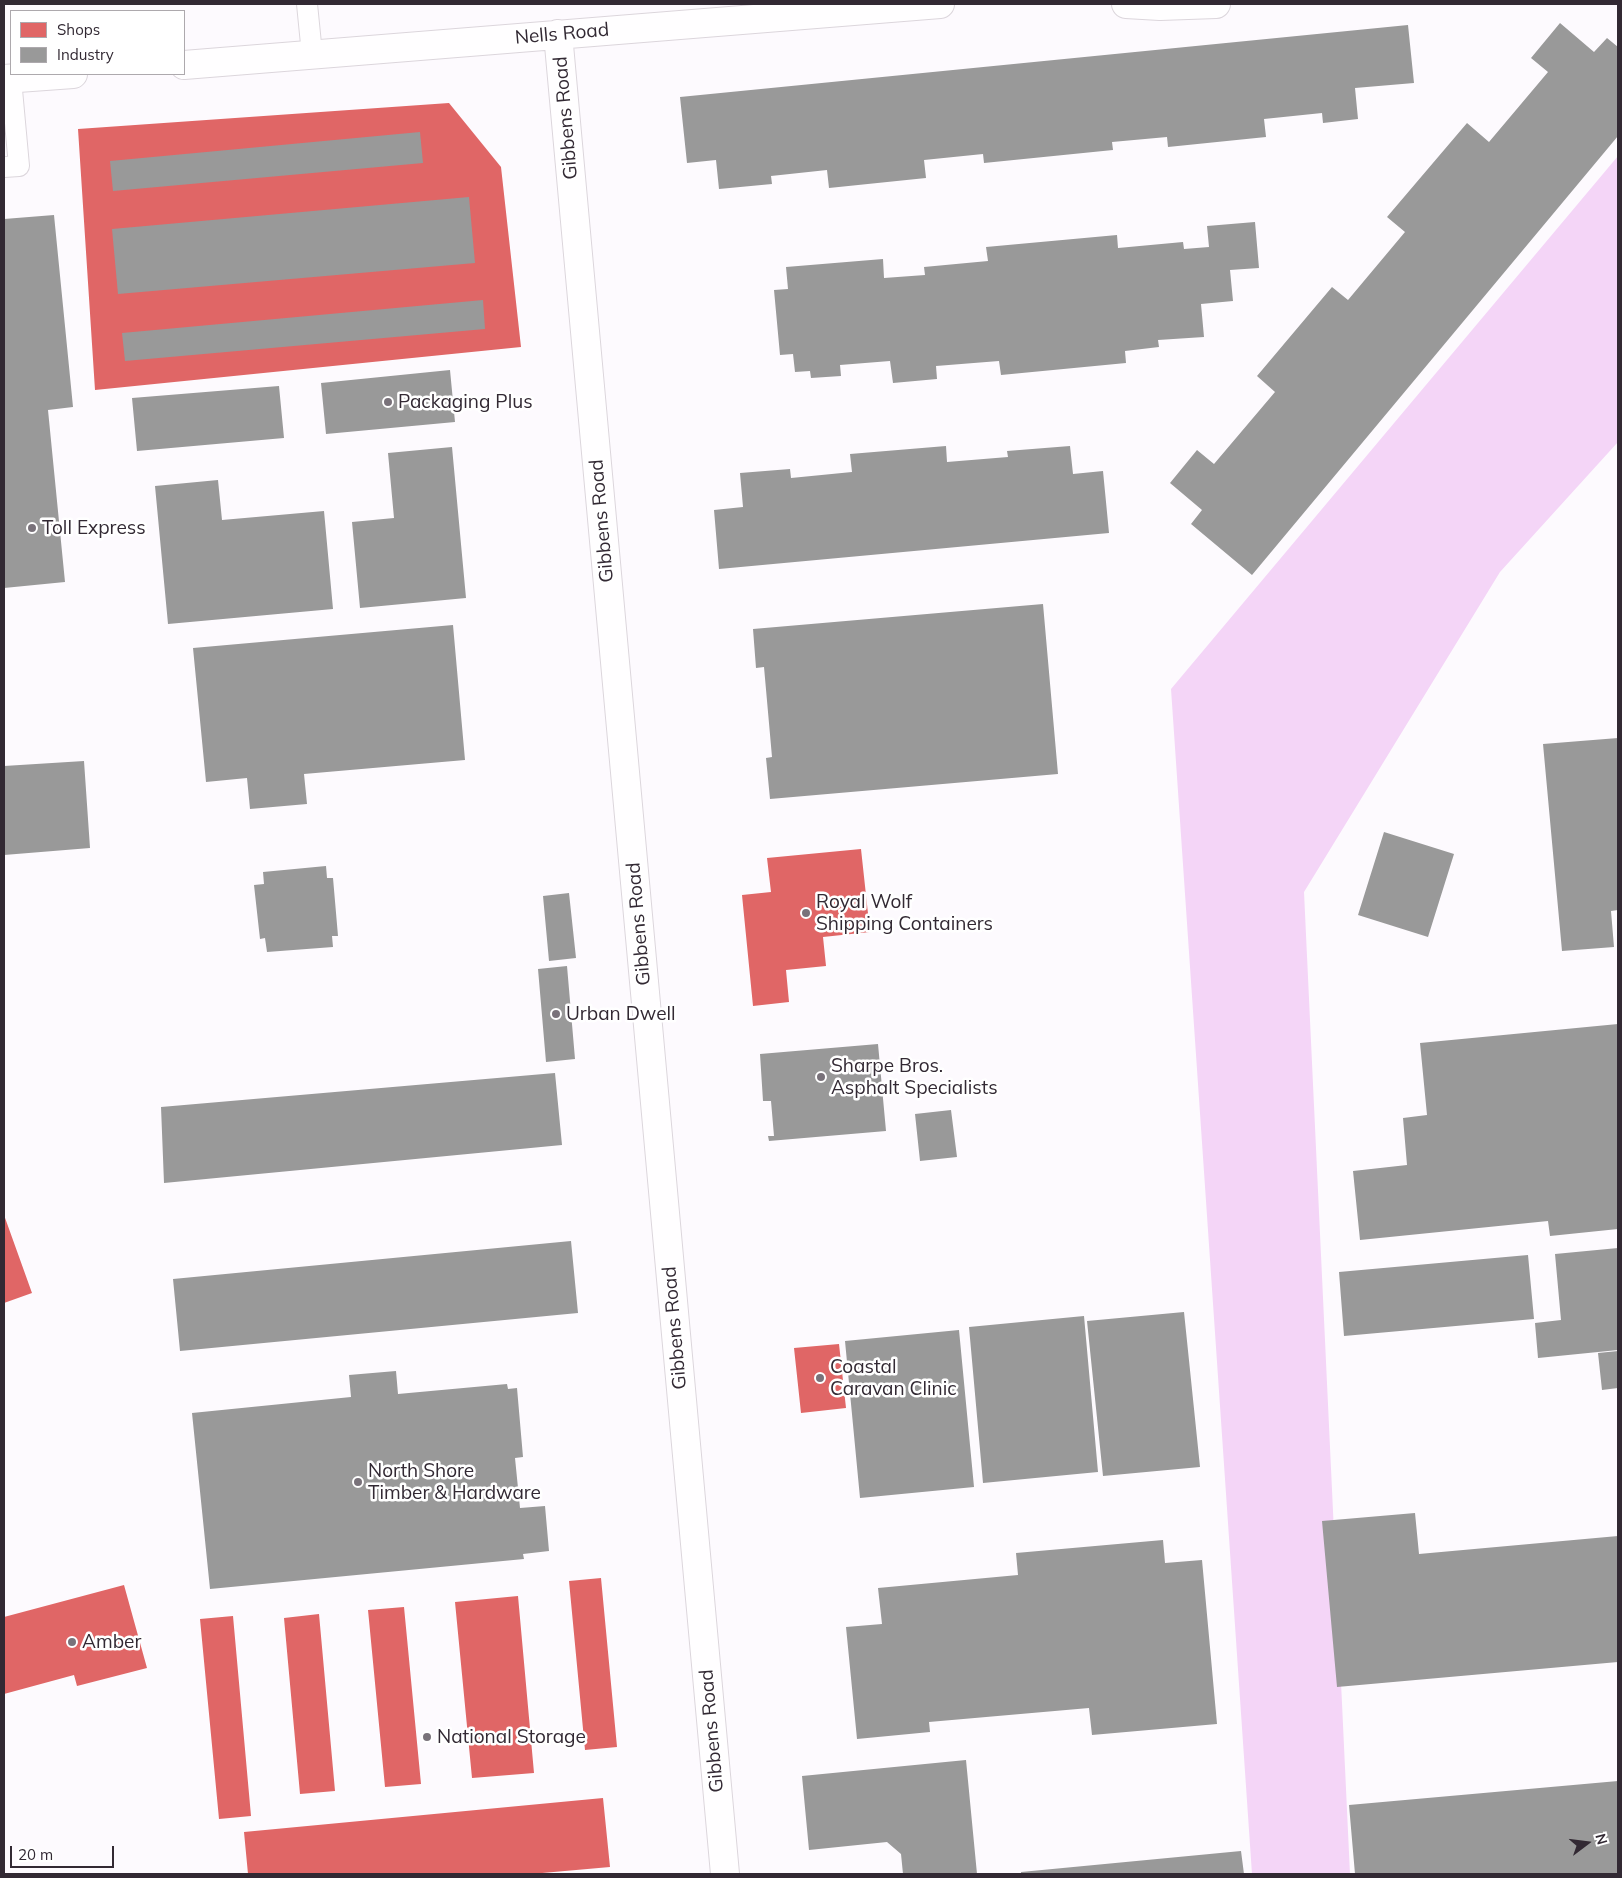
<!DOCTYPE html>
<html>
<head>
<meta charset="utf-8">
<style>
  body { margin:0 }
  #map { position:relative; width:1622px; height:1878px; overflow:hidden; background:#fdfafe; font-family:Mulish,sans-serif }
  canvas { display:block }
  .frame { position:absolute; inset:0; border:5px solid #322933; pointer-events:none }
  .legend { position:absolute; left:10px; top:10px; width:175px; height:65px; box-sizing:border-box; background:#fff; border:1px solid #ada9ad; margin:0; padding:6px 9px; list-style:none; font-size:15px; color:#322933 }
  .legend li { display:flex; align-items:center; gap:10px; height:25px }
  .legend b { width:25px; border:1px solid #ada9ad }
  .north { position:absolute; left:1562px; top:1818px; width:50px; height:50px; -webkit-text-stroke:4px #fff; paint-order:stroke; rotate:75deg; font-size:14px; font-weight:700; line-height:20px; text-align:center; color:#322933 }
  .north::after { content:''; display:block; margin:auto; width:18px; height:22px; background:#322933; clip-path:polygon(50% 0,100% 100%,50% 72%,0 100%) }
  .scale { position:absolute; left:10px; top:1846px; width:104px; height:22px; box-sizing:border-box; border:2px solid #322933; border-top:0; padding-left:6px; font-size:15px; line-height:18px; white-space:nowrap; color:#322933; -webkit-text-stroke:4px #fff; paint-order:stroke }
</style>
</head>
<body>
<div id="map">
<canvas width="1622" height="1878"></canvas>
<div class="frame"></div>
<ul class="legend">
<li><b style="height:14px;background:#e06666"></b>Shops</li>
<li><b style="height:14px;background:#999"></b>Industry</li>
</ul>
<div class="north">N</div>
<div class="scale">20 m</div>
</div>
<script>
const c = document.querySelector('canvas').getContext('2d');
c.lineJoin = 'round';
function fill(path, color) { c.fillStyle = color; c.fill(path, 'evenodd'); }
const poly = rows => new Path2D(rows.map(r => 'M' + r).join(''));
function strokePath(path, color, width, dash) { c.strokeStyle = color; c.lineWidth = width; c.lineCap = dash ? 'butt' : 'round'; c.setLineDash(dash || []); c.stroke(path); }
function label(font, color, halo, rows, align = 'center') {
  c.font = font + ' Mulish,sans-serif'; c.lineWidth = 5; c.setLineDash([]); c.textBaseline = 'middle'; c.strokeStyle = halo; c.fillStyle = color; for (const [text, x, y, turn = 0] of rows) {
    c.save(); c.translate(x, y); c.rotate((+turn || 0) * Math.PI / 180); c.textAlign = isNaN(turn) ? turn : align; if (halo) c.strokeText(text, 0, 0); c.fillText(text, 0, 0); c.restore();
  }
}
const forest = poly([
  [1618,156,1618,442,1500,572,1304,892,1350,1874,1252,1874,1171,689]
]);
const shops = poly([
  [449,103,501,167,521,347,95,390,78,129],
  [861,849,870,932,823,937,826,966,786,970,789,1002,753,1006,742,895,771,892,767,858],
  [4,1215,32,1293,4,1303],
  [839,1344,846,1408,801,1413,794,1348],
  [601,1578,617,1747,585,1750,569,1581],
  [124,1585,147,1668,77,1686,74,1675,4,1694,4,1617],
  [518,1596,534,1773,472,1778,455,1602],
  [404,1607,421,1784,385,1787,368,1610],
  [319,1614,335,1791,300,1794,284,1618],
  [233,1616,251,1816,219,1819,200,1619],
  [603,1798,610,1867,531,1874,248,1874,244,1832]
]);
const industry = poly([
  [1560,23,1594,52,1607,38,1618,47,1618,136,1252,575,1191,524,1202,510,1170,483,1197,450,1214,464,1275,392,1257,376,1332,287,1348,300,1405,232,1387,217,1467,123,1489,142,1548,72,1531,58],
  [1408,25,1414,83,1355,88,1358,119,1323,123,1322,113,1264,119,1266,137,1168,147,1167,137,1112,142,1113,150,984,163,983,154,924,160,926,178,829,188,827,170,771,176,772,184,719,189,716,160,687,163,680,97],
  [420,132,423,163,113,191,110,161],
  [469,197,475,263,118,294,112,229],
  [54,215,73,407,48,410,65,582,4,588,4,219],
  [1255,222,1259,268,1230,270,1233,301,1201,304,1204,337,1158,340,1159,347,1125,351,1126,363,1001,375,999,361,936,366,937,379,893,383,890,361,840,365,841,376,811,378,810,371,795,372,793,354,780,355,774,290,788,289,786,267,883,259,884,278,925,275,924,267,988,261,986,247,1117,235,1118,248,1183,242,1184,249,1209,247,1207,226],
  [483,300,485,329,125,361,122,333],
  [450,370,455,422,326,434,321,383],
  [279,386,284,438,137,451,132,398],
  [946,446,947,462,1008,457,1007,451,1070,446,1073,474,1103,471,1109,533,719,569,714,510,743,507,740,473,790,469,791,478,852,472,850,454],
  [452,447,466,598,360,608,352,522,394,518,388,453],
  [218,480,222,520,324,511,333,609,168,624,155,486],
  [1043,604,1058,774,770,799,766,758,772,757,764,667,756,668,753,629],
  [453,625,465,760,304,774,307,804,250,809,247,778,206,782,193,648],
  [1618,738,1618,910,1611,911,1614,947,1562,951,1543,744],
  [84,761,90,848,4,855,4,766],
  [1384,832,1454,854,1428,937,1358,915],
  [326,866,327,878,333,878,338,936,332,936,333,947,267,952,265,938,260,939,254,885,264,884,263,872],
  [569,893,576,958,549,961,543,896],
  [567,966,575,1059,546,1062,538,969],
  [1618,1024,1618,1229,1550,1236,1548,1221,1360,1240,1353,1171,1407,1165,1403,1118,1427,1115,1420,1043],
  [878,1044,886,1131,769,1141,768,1136,774,1136,771,1101,763,1101,760,1054],
  [555,1073,562,1145,164,1183,161,1107],
  [951,1110,957,1157,920,1161,915,1114],
  [571,1241,578,1313,180,1351,173,1279],
  [1618,1248,1618,1350,1538,1358,1535,1323,1561,1320,1555,1254],
  [1528,1255,1534,1319,1344,1336,1339,1272],
  [1184,1312,1200,1467,1103,1476,1087,1321],
  [1084,1316,1098,1472,983,1483,969,1327],
  [959,1330,974,1487,860,1498,845,1341],
  [1618,1351,1618,1388,1602,1390,1598,1353],
  [396,1371,398,1394,507,1384,508,1389,517,1388,523,1457,515,1458,520,1508,545,1506,549,1551,523,1554,524,1559,210,1589,192,1413,351,1397,349,1375],
  [1415,1513,1419,1554,1618,1536,1618,1662,1337,1687,1322,1521],
  [1163,1540,1165,1563,1202,1560,1217,1724,1092,1735,1089,1708,929,1722,930,1732,857,1739,846,1627,882,1624,878,1588,1018,1575,1016,1553],
  [966,1760,977,1874,903,1874,901,1854,887,1842,809,1850,802,1776],
  [1618,1781,1618,1874,1355,1874,1349,1805],
  [1241,1851,1244,1874,1021,1874,1021,1872]
]);
const lane = poly([
  [307,4,312,54],
  [4,167,19,166,11,79]
]);
const street = poly([
  [1126,4,1160,6,1216,4],
  [558,34,725,1874],
  [184,65,940,4],
  [4,79,73,74]
]);
const markers = [
  [388,402,5,"#79727a"],
  [32,528,5,"#79727a"],
  [806,913,5,"#79727a"],
  [556,1014,5,"#79727a"],
  [821,1077,5,"#79727a"],
  [820,1378,5,"#79727a"],
  [358,1482,5,"#79727a"],
  [72,1642,5,"#79727a"],
  [427,1737,5,"#79727a"]
];
const streetNames = [
  ["Nells Road",562,34,-5],
  ["Gibbens Road",566,118,-95],
  ["Gibbens Road",602,521,-95],
  ["Gibbens Road",639,924,-95],
  ["Gibbens Road",675,1328,-95],
  ["Gibbens Road",712,1731,-95]
];
const poiNames = [
  ["Packaging Plus",398,402],
  ["Toll Express",42,528],
  ["Royal Wolf",816,902],
  ["Shipping Containers",816,924],
  ["Urban Dwell",566,1014],
  ["Sharpe Bros.",831,1066],
  ["Asphalt Specialists",831,1088],
  ["Coastal",830,1367],
  ["Caravan Clinic",830,1389],
  ["North Shore",368,1471],
  ["Timber & Hardware",368,1493],
  ["Amber",82,1642],
  ["National Storage",437,1737]
];
fill(forest, '#f4d5f7');
fill(shops, '#e06666');
fill(industry, '#999');
strokePath(lane, '#dcd6dc', 22);
strokePath(street, '#dcd6dc', 30);
strokePath(lane, '#fffeff', 20);
strokePath(street, '#fffeff', 28);
for (const [x, y, r, color] of markers) { const dot = new Path2D(); dot.arc(x, y, r, 0, 2 * Math.PI); c.fillStyle = color; c.fill(dot); strokePath(dot, '#fff', 2); }
label('19px', '#322933', '#fff', streetNames);
label('19px', '#322933', '#fff', poiNames, 'left');
</script>
</body>
</html>
